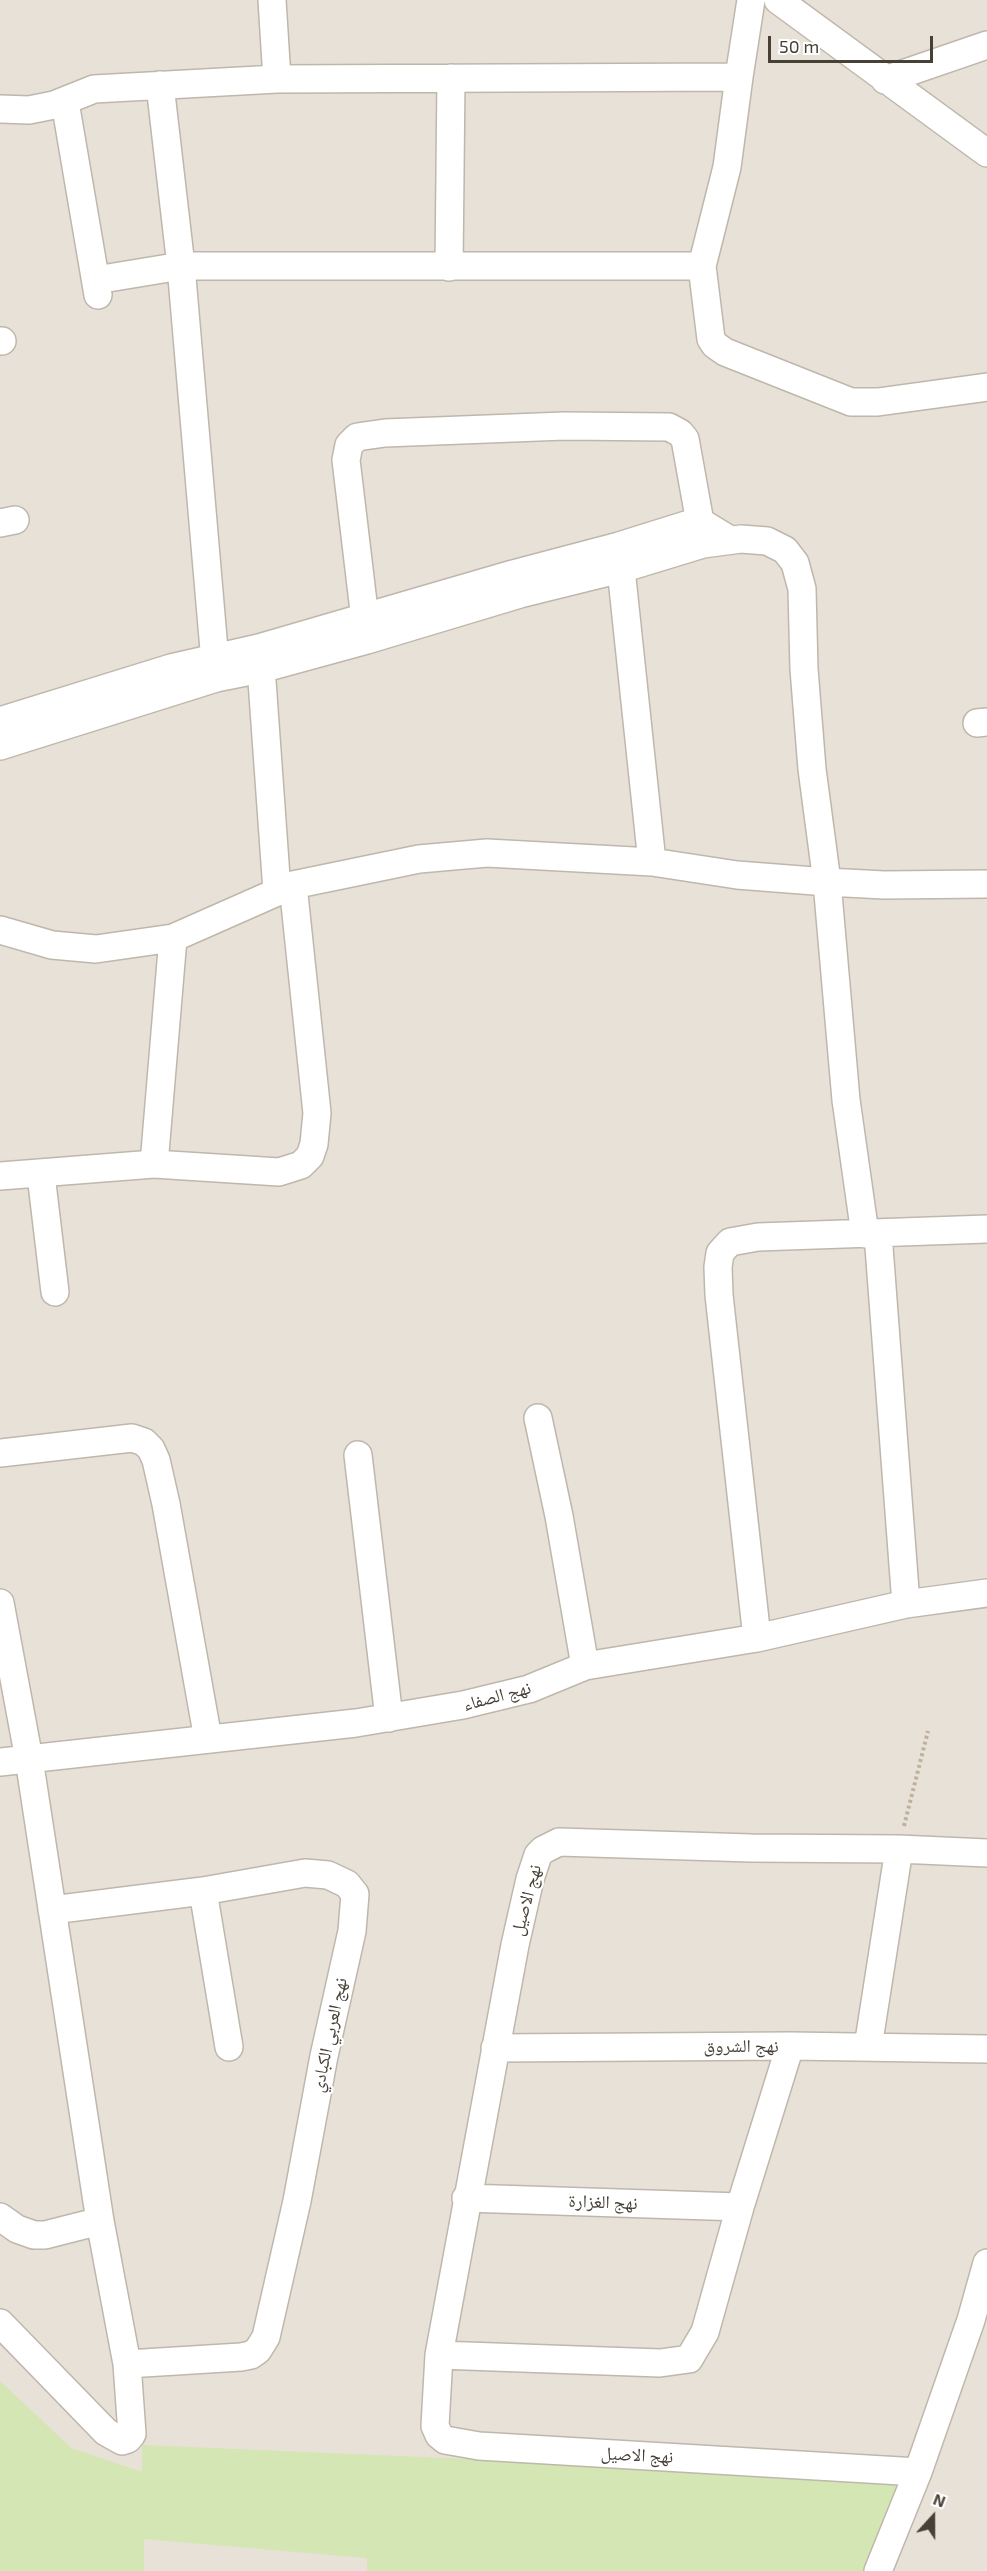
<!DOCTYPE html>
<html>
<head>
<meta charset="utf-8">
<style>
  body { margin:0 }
  #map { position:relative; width:987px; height:2571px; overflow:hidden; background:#f4f0e9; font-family:"Exo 2",sans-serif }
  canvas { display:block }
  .north { position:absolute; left:903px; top:2487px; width:60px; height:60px; -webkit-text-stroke:4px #fff; paint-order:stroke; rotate:21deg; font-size:16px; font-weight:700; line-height:24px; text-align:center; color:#474037 }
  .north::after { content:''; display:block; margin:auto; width:21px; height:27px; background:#474037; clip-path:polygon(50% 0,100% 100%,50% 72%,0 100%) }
  .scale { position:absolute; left:768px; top:36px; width:165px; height:27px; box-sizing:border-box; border:3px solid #474037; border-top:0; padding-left:8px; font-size:18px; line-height:21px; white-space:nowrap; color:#474037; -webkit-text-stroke:4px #fff; paint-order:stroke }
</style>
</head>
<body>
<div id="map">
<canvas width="987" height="2571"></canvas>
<div class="north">N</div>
<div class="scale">50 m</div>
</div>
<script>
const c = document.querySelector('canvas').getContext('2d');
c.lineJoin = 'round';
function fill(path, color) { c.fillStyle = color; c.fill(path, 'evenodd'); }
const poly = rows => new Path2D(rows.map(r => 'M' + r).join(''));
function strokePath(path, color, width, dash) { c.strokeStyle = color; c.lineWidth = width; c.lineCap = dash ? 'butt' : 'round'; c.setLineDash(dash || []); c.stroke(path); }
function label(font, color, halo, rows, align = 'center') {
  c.font = font + ' "Exo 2","Noto Naskh Arabic",sans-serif'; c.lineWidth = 4.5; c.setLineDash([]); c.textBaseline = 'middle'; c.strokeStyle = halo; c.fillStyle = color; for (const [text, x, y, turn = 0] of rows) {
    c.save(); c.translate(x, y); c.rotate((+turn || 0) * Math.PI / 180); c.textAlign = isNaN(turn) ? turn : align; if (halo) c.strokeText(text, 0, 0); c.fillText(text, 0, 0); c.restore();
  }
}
const residential = poly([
  [0,0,987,0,987,2571,0,2571]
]);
const green = poly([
  [0,2381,71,2448,142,2472,142,2445,910,2478,871,2571,367,2571,367,2558,144,2539,144,2571,0,2571]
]);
const path = poly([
  [904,1826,928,1731]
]);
const minor = poly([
  [272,0,277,79],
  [778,0,987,153],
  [885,80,987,45],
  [160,85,181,266,216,673],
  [65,102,98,295],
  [0,109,29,110,54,105,94,89,277,79,739,77,751,0],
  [702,266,711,339,715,345,725,352,851,402,878,402,987,387],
  [449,267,451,78],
  [96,280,181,266,702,266,727,167,739,77],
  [0,341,2,341],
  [0,523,15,520],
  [619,550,652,862],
  [367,636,346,460,349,445,357,437,385,433,564,426,669,427,680,433,685,439,703,539],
  [260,653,277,891],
  [0,721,171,668,259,648,513,574,619,546,699,521,730,540],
  [977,723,987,722],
  [0,746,216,678,261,669,367,640,520,594,621,569,703,544,741,539,767,541,785,550,795,563,802,589,804,669,812,769,827,882,846,1100,865,1234],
  [0,930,52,945,96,949,173,938,293,885,419,859,487,853,652,862,737,875,827,882,884,885,987,884],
  [154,1164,173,938],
  [41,1175,55,1292],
  [0,1176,154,1164,279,1172,301,1165,310,1156,314,1144,317,1113,293,885],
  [878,1234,906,1604],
  [538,1418,559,1516,585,1666],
  [0,1453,132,1438,144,1442,151,1449,156,1460,166,1504,208,1739],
  [358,1455,389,1718],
  [0,1603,29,1759,100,2221,127,2364,132,2434,128,2439,122,2441,106,2432,0,2323],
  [757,1638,719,1295,718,1267,720,1253,730,1242,758,1237,987,1229],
  [0,1762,356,1723,463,1705,529,1689,585,1666,757,1638,906,1604,987,1593],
  [203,1891,229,2047],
  [52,1910,203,1891,305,1873,328,1875,347,1884,355,1894,352,1931,324,2056,297,2201,266,2337,258,2350,251,2355,241,2357,127,2364],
  [868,2047,899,1849],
  [495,2048,790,2046,987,2049],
  [466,2198,740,2207],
  [0,2217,17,2229,34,2235,45,2235,100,2221],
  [439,2355,660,2363,689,2359,705,2332,740,2207,790,2046],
  [918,2472,479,2446,445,2440,439,2435,435,2426,439,2355,515,1945,530,1879,538,1855,543,1850,559,1842,751,1848,899,1849,987,1853],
  [878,2571,918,2472,971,2320,987,2263]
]);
const streetNames = [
  ["نهج الصفاء",497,1696,-15],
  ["نهج الاصيل",526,1900,-75],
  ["نهج العربي الكبادي",329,2035,-78],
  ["نهج الشروق",741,2046],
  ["نهج الغزارة",603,2202,2],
  ["نهج الاصيل",637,2455,3]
];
fill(residential, '#e7e1d7');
fill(green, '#d3e6b3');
strokePath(minor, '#bfb7ab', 30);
strokePath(path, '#c0b19d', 4, [3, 3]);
strokePath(minor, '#fff', 27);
label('18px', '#474037', '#fff', streetNames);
</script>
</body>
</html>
